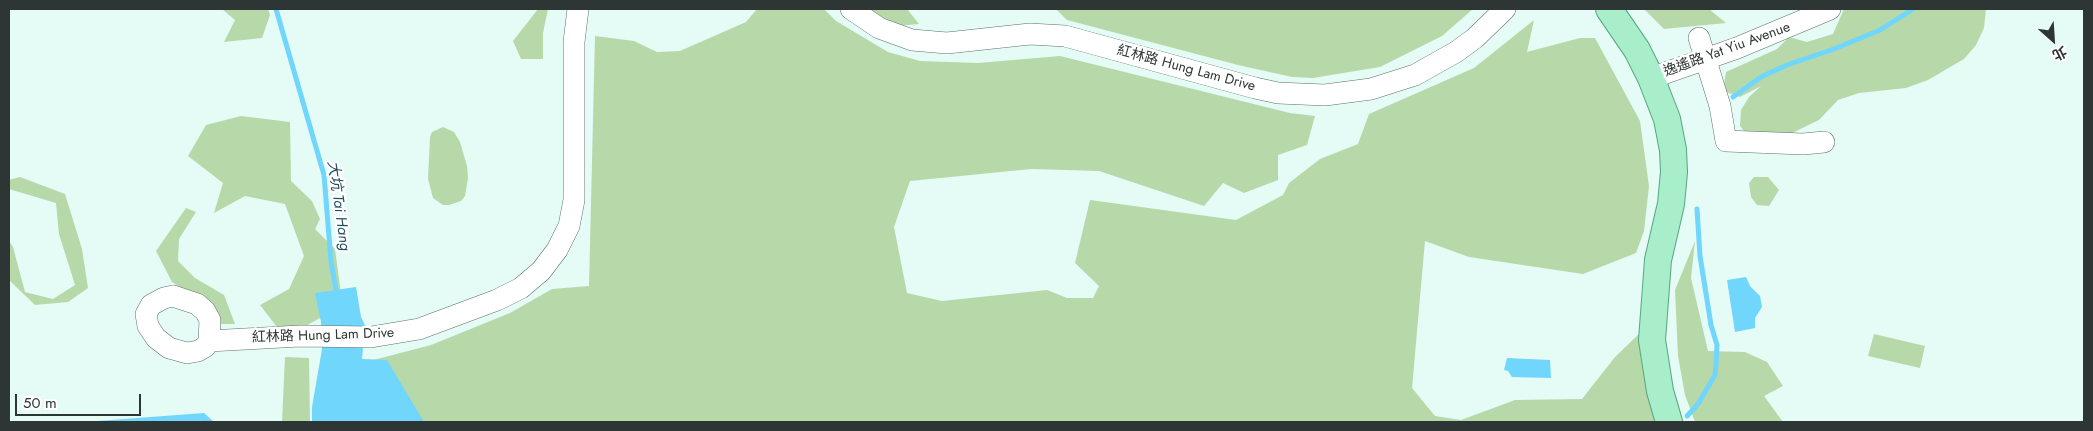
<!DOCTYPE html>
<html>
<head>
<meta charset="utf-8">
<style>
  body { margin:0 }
  #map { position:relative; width:2093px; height:431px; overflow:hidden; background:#e4fbf6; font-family:Jost,"Noto Sans TC",sans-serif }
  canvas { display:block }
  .frame { position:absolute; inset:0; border:10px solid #2d3634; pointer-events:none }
  .north { position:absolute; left:2028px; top:15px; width:50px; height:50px; -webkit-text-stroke:4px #fff; paint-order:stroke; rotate:154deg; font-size:14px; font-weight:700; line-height:20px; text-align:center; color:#2d3634 }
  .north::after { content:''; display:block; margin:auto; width:18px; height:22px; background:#2d3634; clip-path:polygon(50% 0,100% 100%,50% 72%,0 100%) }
  .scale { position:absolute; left:15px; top:394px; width:126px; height:22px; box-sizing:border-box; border:2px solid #2d3634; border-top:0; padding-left:6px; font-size:15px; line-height:18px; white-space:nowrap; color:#2d3634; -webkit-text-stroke:4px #fff; paint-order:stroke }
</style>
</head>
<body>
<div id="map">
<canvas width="2093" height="431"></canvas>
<div class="frame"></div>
<div class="north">北</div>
<div class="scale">50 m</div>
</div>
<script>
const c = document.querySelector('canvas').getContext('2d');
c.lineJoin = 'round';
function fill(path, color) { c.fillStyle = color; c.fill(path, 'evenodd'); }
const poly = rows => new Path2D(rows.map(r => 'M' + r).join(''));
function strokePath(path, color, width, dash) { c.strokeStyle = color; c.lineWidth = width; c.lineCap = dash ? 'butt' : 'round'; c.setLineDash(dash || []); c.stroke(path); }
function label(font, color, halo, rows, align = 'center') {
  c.font = font + ' Jost,"Noto Sans TC",sans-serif'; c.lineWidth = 5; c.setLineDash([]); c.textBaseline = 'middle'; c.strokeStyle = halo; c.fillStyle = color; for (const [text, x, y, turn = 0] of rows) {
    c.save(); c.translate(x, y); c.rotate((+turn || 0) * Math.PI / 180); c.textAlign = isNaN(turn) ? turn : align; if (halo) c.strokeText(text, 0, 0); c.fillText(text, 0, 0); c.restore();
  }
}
const green = poly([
  [222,9,268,9,270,15,262,38,224,42,235,20],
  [538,9,548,9,543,33,543,59,521,59,513,41],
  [757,9,824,9,836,21,888,52,920,61,978,63,1060,56,1290,113,1315,116,1307,145,1278,155,1278,180,1244,193,1223,183,1204,206,1099,171,1031,169,910,181,894,227,907,293,942,301,1047,290,1067,298,1093,298,1099,286,1075,263,1090,200,1236,220,1283,195,1289,183,1320,159,1358,144,1369,114,1474,68,1534,20,1527,52,1580,38,1595,38,1640,121,1649,186,1644,231,1636,253,1583,274,1469,257,1425,241,1412,388,1435,416,1461,420,1515,400,1582,399,1615,357,1640,333,1663,422,375,422,362,363,431,345,510,313,552,289,589,286,595,36,634,41,657,52,680,51,746,22],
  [860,9,907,9,919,24,898,26],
  [1056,9,1473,9,1442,36,1380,67,1313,78,1292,77,1238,65,1067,20],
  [1644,9,1709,9,1726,23,1664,29],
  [1844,9,1986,9,1984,28,1976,45,1964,59,1928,80,1906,88,1859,93,1838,100,1819,120,1788,135,1745,132,1740,126,1741,110,1749,97,1761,86,1740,97,1723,91,1726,72,1777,49,1789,37,1807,42,1833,34],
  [241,116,290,122,291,181,312,201,320,219,315,229,335,249,341,294,320,318,304,327,277,327,260,305,289,289,304,256,285,204,245,196,214,213,223,183,188,156,206,125],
  [443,127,454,132,460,142,467,166,468,178,465,196,461,201,449,205,443,205,433,198,428,179,430,137,432,132],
  [20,177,65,194,82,249,88,288,68,302,35,305,9,280,9,241,13,247,25,292,53,299,75,285,59,234,56,203,9,189,9,180],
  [1754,177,1768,177,1779,190,1769,206,1757,205,1751,197,1749,183],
  [186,208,196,212,179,239,178,261,195,278,224,295,235,324,218,324,206,305,172,282,156,251],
  [1695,241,1691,278,1708,351,1745,352,1767,362,1783,386,1764,396,1783,422,1695,422,1685,395,1678,356,1675,290],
  [1874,334,1925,346,1920,368,1868,356],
  [285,357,309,358,310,422,282,422]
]);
const water = poly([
  [1746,277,1750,286,1760,296,1762,307,1755,318,1755,328,1735,332,1727,280],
  [356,287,361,317,365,325,362,359,387,360,424,422,312,422,312,407,322,349,321,322,315,293],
  [1507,358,1550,360,1551,378,1512,377,1508,371,1504,370],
  [204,413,214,422,84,422]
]);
const stream = poly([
  [276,9,324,175,331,261,337,296],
  [1733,97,1761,77,1787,65,1834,49,1880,30,1913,9],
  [1687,416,1698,404,1715,375,1716,364,1717,345,1711,325,1700,256,1697,209]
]);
const minor = poly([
  [851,9,879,28,912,40,947,43,1030,34,1065,36,1255,88,1278,93,1325,95,1371,89,1415,75,1456,52,1475,38,1505,9],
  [1699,38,1720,106,1726,141,1803,144,1824,142],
  [1651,78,1737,48,1830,9],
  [173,296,197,304,205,311,210,320,209,341,205,347,198,351,187,353,169,348,156,338,148,326,146,314,151,305,164,298,173,296],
  [209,341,300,336,371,337,419,329,497,300,521,288,541,271,557,250,569,226,574,200,574,42,578,9]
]);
const major = poly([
  [1609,9,1637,50,1651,78,1667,119,1673,150,1674,172,1671,204,1658,260,1652,340,1660,391,1669,422]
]);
const streetNames = [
  ["逸遙路 Yat Yiu Avenue",1727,50,-20],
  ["紅林路 Hung Lam Drive",1186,69,15],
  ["紅林路 Hung Lam Drive",323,336,-2]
];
const waterNames = [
  ["大坑 Tai Hang",338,206,82]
];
fill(green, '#b7d9a9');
fill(water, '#70d6fb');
strokePath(stream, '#70d6fb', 5);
strokePath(minor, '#5c716c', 22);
strokePath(major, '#57a67e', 28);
strokePath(minor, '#fff', 21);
strokePath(major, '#a8eeca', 26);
label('14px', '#2d3634', '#fff', streetNames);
label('italic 15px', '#245060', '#fff', waterNames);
</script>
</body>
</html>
